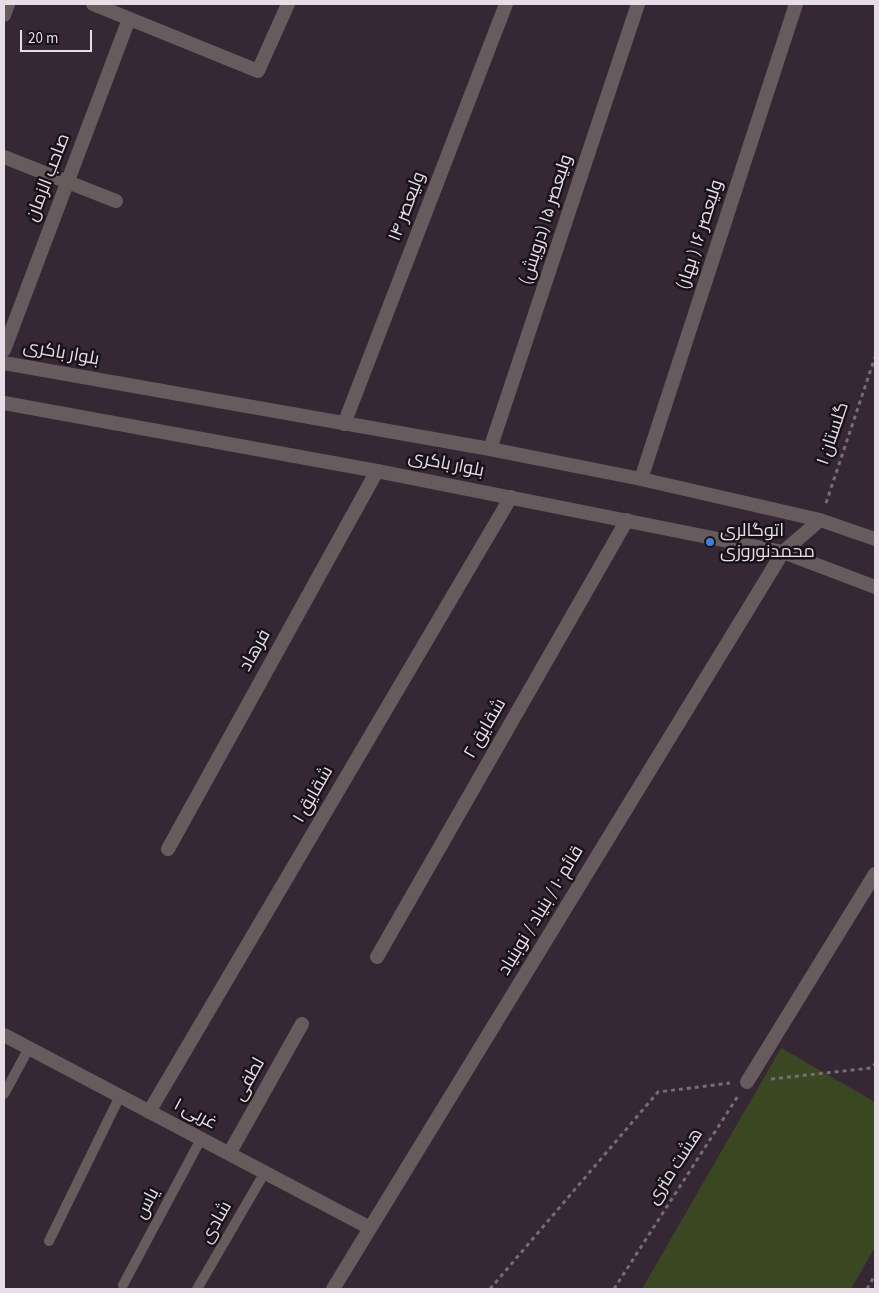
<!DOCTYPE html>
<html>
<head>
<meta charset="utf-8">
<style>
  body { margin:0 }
  #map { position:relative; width:879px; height:1293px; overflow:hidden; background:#362735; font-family:"Source Sans 3",sans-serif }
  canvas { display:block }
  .frame { position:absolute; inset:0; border:5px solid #e6dde6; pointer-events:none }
  .scale { position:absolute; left:20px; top:30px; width:72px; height:22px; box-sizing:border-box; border:2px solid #e6dde6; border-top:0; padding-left:6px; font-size:15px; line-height:18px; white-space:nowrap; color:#e6dde6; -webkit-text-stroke:4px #191319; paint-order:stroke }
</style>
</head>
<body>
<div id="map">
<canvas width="879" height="1293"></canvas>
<div class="frame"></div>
<div class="scale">20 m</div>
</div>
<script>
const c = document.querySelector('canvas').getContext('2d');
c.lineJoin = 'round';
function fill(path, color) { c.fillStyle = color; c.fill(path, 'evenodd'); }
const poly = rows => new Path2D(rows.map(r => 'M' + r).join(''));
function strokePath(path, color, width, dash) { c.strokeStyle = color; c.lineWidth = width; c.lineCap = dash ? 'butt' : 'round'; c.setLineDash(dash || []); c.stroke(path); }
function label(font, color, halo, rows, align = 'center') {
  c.font = font + ' "Source Sans 3",Cairo,sans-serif'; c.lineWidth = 5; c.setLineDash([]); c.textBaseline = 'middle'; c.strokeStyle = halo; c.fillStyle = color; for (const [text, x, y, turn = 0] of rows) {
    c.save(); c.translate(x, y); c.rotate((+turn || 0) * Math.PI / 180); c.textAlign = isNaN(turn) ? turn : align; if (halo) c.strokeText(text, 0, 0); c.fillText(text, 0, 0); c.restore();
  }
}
const green = poly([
  [781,1048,875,1102,875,1247,851,1289,642,1289]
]);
const path = poly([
  [826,503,875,357],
  [771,1079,871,1068,875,1064],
  [490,1289,658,1092,730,1083],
  [614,1289,738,1096],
  [867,1289,875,1275]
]);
const service = poly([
  [4,1094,29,1048],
  [49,1241,120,1096],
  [123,1285,201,1139],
  [197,1289,265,1172]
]);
const minor = poly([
  [93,4,258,71,288,4],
  [4,15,8,4],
  [4,157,116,201],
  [4,350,129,19],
  [344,424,506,4],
  [490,449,638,4],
  [641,479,796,4],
  [168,849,377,471],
  [377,957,627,520],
  [4,1035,370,1228],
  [747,1082,875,874],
  [149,1112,511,497],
  [229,1154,302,1024],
  [333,1289,783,552]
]);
const tertiary = poly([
  [4,363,490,449,641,479,820,520,875,539],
  [4,403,377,471,783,552,875,587],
  [783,552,820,520]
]);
const markers = [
  [710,542,5,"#3f7fe0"]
];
const streetNames = [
  ["صاحب الزمان",49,178,-69],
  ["ولیعصر ۱۴",408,207,-69],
  ["ولیعصر ۱۵ (درویش)",547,220,-72],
  ["ولیعصر ۱۶ ( بهار)",701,235,-72],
  ["بلوار باکری",61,354,10],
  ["گلستان ۱",834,434,-71],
  ["بلوار باکری",446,465,11],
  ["فرهاد",256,651,-61],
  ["شقایق ۲",486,729,-60],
  ["شقایق ۱",314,795,-60],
  ["قائم ۱۰ / بنیاد / نوبنیاد",542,911,-59],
  ["لطفی",250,1080,-61],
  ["۱ غربی",195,1115,28],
  ["هشت متری",676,1167,-57],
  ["یاس",148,1204,-62],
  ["شادی",217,1223,-60]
];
const poiNames = [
  ["اتوگالری",720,532],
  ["محمدنوروزی",720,553]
];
fill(green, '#3a4822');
strokePath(path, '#776b77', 3, [4, 4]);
strokePath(service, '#665b5d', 10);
strokePath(minor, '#665b5d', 14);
strokePath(tertiary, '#665b5d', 14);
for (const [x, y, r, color] of markers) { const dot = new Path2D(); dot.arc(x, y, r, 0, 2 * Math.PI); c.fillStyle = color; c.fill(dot); strokePath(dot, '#191319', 2); }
label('18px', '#e6dde6', '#191319', streetNames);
label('18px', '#e6dde6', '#191319', poiNames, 'left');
</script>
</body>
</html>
